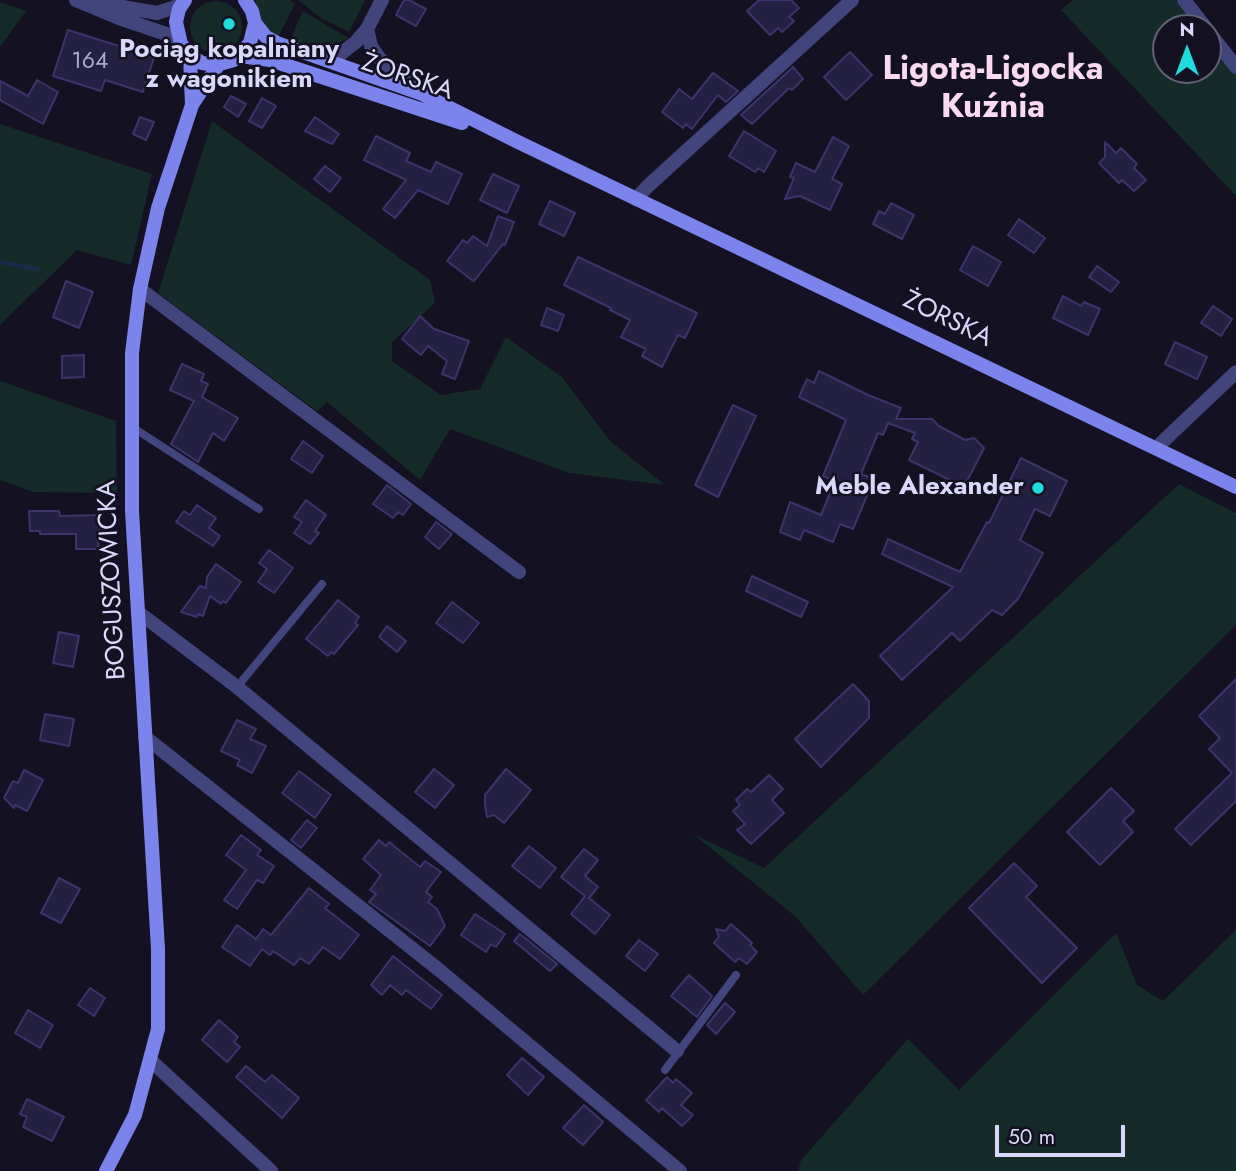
<!DOCTYPE html>
<html>
<head>
<meta charset="utf-8">
<style>
  body { margin:0 }
  #map { position:relative; width:1236px; height:1171px; overflow:hidden; background:#131122; font-family:Jost,sans-serif }
  canvas { display:block }
  .north { position:absolute; left:1152px; top:14px; width:70px; height:70px; box-sizing:border-box; background:#131122; border:2px solid #626178; border-radius:50%; rotate:0deg; font-size:19px; font-weight:700; line-height:28px; text-align:center; color:#d9d8fa }
  .north::after { content:''; display:block; margin:auto; width:24px; height:32px; background:#1edddf; clip-path:polygon(50% 0,100% 100%,50% 72%,0 100%) }
  .scale { position:absolute; left:995px; top:1125px; width:130px; height:32px; box-sizing:border-box; border:4px solid #d9d8fa; border-top:0; padding-left:9px; font-size:21px; line-height:24px; white-space:nowrap; color:#d9d8fa; -webkit-text-stroke:5px #131122; paint-order:stroke }
</style>
</head>
<body>
<div id="map">
<canvas width="1236" height="1171"></canvas>
<div class="north">N</div>
<div class="scale">50 m</div>
</div>
<script>
const c = document.querySelector('canvas').getContext('2d');
c.lineJoin = 'round';
function fill(path, color) { c.fillStyle = color; c.fill(path, 'evenodd'); }
const poly = rows => new Path2D(rows.map(r => 'M' + r).join(''));
function strokePath(path, color, width, dash) { c.strokeStyle = color; c.lineWidth = width; c.lineCap = dash ? 'butt' : 'round'; c.setLineDash(dash || []); c.stroke(path); }
function label(font, color, halo, rows, align = 'center') {
  c.font = font + ' Jost,sans-serif'; c.lineWidth = 5; c.setLineDash([]); c.textBaseline = 'middle'; c.strokeStyle = halo; c.fillStyle = color; for (const [text, x, y, turn = 0] of rows) {
    c.save(); c.translate(x, y); c.rotate((+turn || 0) * Math.PI / 180); c.textAlign = isNaN(turn) ? turn : align; if (halo) c.strokeText(text, 0, 0); c.fillText(text, 0, 0); c.restore();
  }
}
const green = poly([
  [255,0,290,0,295,4,278,37,265,28],
  [298,0,365,0,349,32,321,18],
  [1073,0,1176,0,1198,28,1166,28,1166,70,1208,70,1208,40,1236,74,1236,196,1061,10],
  '190 27a26 26 0 1 1 52 0a26 26 0 1 1-52 0Z',
  [0,2,26,11,0,47],
  [303,11,348,38,328,49,311,48,290,40],
  [212,121,430,280,435,303,392,342,392,361,441,395,480,389,506,337,562,377,610,441,665,485,569,473,450,429,420,480,327,402,317,411,158,293],
  [0,124,152,174,131,265,77,250,0,325],
  [0,381,116,421,117,493,33,492,0,480],
  [1179,484,1236,513,1236,625,863,995,796,917,693,834,764,868],
  [1236,930,1236,1171,798,1171,801,1160,908,1039,959,1090,1116,933,1137,985,1163,1001]
]);
const stream = poly([
  [0,262,37,269]
]);
const building = poly([
  [404,0,409,0,426,9,416,26,396,15,404,0],
  [759,0,791,0,799,8,789,17,794,21,782,32,778,28,770,35,747,11,759,0],
  [68,30,154,57,143,92,105,80,101,91,53,76,68,30],
  [850,52,872,75,846,100,824,77,850,52],
  [793,67,803,79,792,90,789,88,752,124,741,115,793,67],
  [713,73,738,91,726,102,718,95,692,129,686,124,683,128,662,112,679,89,692,99,713,73],
  [37,80,58,92,43,124,0,100,0,81,28,96,37,80],
  [231,96,246,104,238,117,224,107,231,96],
  [262,98,276,106,262,128,249,121,262,98],
  [140,117,154,122,146,140,133,134,140,117],
  [315,117,339,134,332,144,305,131,315,117],
  [744,131,776,151,764,172,758,168,755,172,729,156,744,131],
  [376,136,410,153,406,161,431,172,436,162,462,174,448,204,418,190,395,218,383,209,406,180,364,160,376,136],
  [833,137,849,146,832,179,842,184,830,210,800,196,785,199,794,178,790,177,796,163,815,172,833,137],
  [1105,142,1116,153,1121,148,1137,164,1134,168,1146,180,1134,191,1122,180,1119,183,1099,163,1105,157,1105,142],
  [325,166,341,178,330,192,314,179,325,166],
  [493,174,519,186,507,213,480,200,493,174],
  [550,201,575,213,564,236,539,224,550,201],
  [891,203,914,215,902,239,873,224,879,211,885,214,891,203],
  [498,216,514,222,505,245,503,244,474,281,472,280,447,261,463,240,467,243,473,236,487,246,498,216],
  [1019,219,1045,238,1034,253,1008,235,1019,219],
  [973,246,1001,262,988,286,960,270,973,246],
  [578,257,697,313,685,338,678,335,662,367,642,356,646,349,621,337,630,320,610,310,611,308,564,285,578,257],
  [1097,266,1119,282,1111,292,1089,277,1097,266],
  [66,281,93,292,79,328,53,317,66,281],
  [1063,296,1081,306,1084,302,1100,309,1088,335,1053,318,1063,296],
  [1213,306,1232,319,1221,336,1201,323,1213,306],
  [547,308,564,315,558,331,541,325,547,308],
  [420,316,434,329,469,341,455,379,442,374,447,361,428,346,421,355,402,339,420,316],
  [1175,342,1207,357,1197,379,1165,364,1175,342],
  [84,355,84,377,62,378,62,356,84,355],
  [182,364,204,374,201,381,208,384,202,397,238,418,224,441,213,433,198,462,171,444,194,401,170,390,182,364],
  [819,371,868,395,901,408,896,419,932,419,939,426,965,440,974,438,984,448,964,487,909,460,918,442,912,439,915,433,888,423,883,435,878,433,861,474,874,479,853,529,840,524,833,542,804,530,800,540,780,532,790,502,821,515,835,481,823,476,846,420,799,397,807,379,814,383,819,371],
  [733,405,756,416,718,497,695,485,733,405],
  [303,441,323,456,312,473,291,459,303,441],
  [1021,458,1067,481,1050,516,1035,509,1020,540,1043,553,1018,599,1002,615,992,610,960,641,952,633,902,680,880,656,953,587,882,554,888,539,960,572,987,522,989,523,1021,458],
  [387,485,411,504,403,515,398,512,393,518,373,504,387,485],
  [306,500,326,515,315,531,319,533,310,544,294,533,302,522,294,517,306,500],
  [197,505,216,518,209,528,220,536,213,546,176,522,184,511,190,515,197,505],
  [29,511,59,511,60,516,100,515,101,541,98,541,99,549,76,549,76,534,40,534,40,531,30,531,29,511],
  [436,522,452,534,439,549,425,537,436,522],
  [269,550,293,568,274,593,258,582,267,569,259,563,269,550],
  [216,564,241,582,226,603,223,601,221,604,210,596,203,616,198,614,197,617,181,612,200,586,206,588,207,577,216,564],
  [752,576,808,602,801,617,746,591,752,576],
  [338,600,359,617,355,623,358,625,334,654,331,652,328,656,306,639,338,600],
  [452,602,479,623,463,643,436,623,452,602],
  [387,626,406,641,397,652,379,637,387,626],
  [59,632,79,636,73,667,53,663,59,632],
  [1236,679,1236,801,1191,845,1175,829,1232,773,1209,749,1220,738,1199,716,1236,679],
  [853,684,869,701,869,718,821,767,795,739,853,684],
  [45,714,74,719,69,746,40,740,45,714],
  [237,720,256,729,250,739,266,746,252,773,237,765,240,760,221,751,237,720],
  [434,769,454,785,435,808,415,792,434,769],
  [506,769,531,790,504,823,494,815,487,817,485,805,485,795,506,769],
  [24,770,43,780,27,811,15,805,14,808,4,798,13,781,18,783,24,770],
  [299,771,331,795,315,818,282,793,299,771],
  [769,775,783,789,772,800,784,813,751,844,737,830,745,824,733,811,740,805,736,800,747,789,751,792,769,775],
  [1111,788,1134,811,1123,821,1133,832,1100,865,1067,832,1111,788],
  [307,820,317,828,301,848,291,840,307,820],
  [241,835,261,850,257,855,274,866,263,883,257,880,237,909,224,900,246,870,226,855,241,835],
  [379,840,386,846,389,842,420,867,425,861,441,872,426,892,432,897,428,902,437,909,445,926,430,946,369,902,376,894,370,890,381,875,363,859,379,840],
  [529,846,556,868,540,888,512,866,529,846],
  [584,849,598,860,585,876,598,887,589,898,610,915,595,934,571,914,585,896,561,877,584,849],
  [1014,863,1037,886,1026,897,1077,948,1042,983,969,908,1014,863],
  [59,878,80,889,61,923,41,913,59,878],
  [309,888,329,904,325,908,359,935,340,959,323,947,309,964,300,958,294,965,273,951,270,955,262,949,250,966,222,947,237,925,256,939,263,929,271,935,309,888],
  [475,914,505,934,496,947,491,944,486,952,461,935,475,914],
  [731,924,752,943,750,945,757,952,747,964,739,958,735,962,714,943,719,937,716,929,725,931,731,924],
  [520,934,557,964,550,971,514,941,520,934],
  [639,940,658,954,645,971,626,956,639,940],
  [393,956,442,995,431,1009,406,990,402,995,390,985,382,995,371,985,393,956],
  [689,975,712,996,697,1017,671,996,689,975],
  [90,988,105,998,94,1016,78,1005,90,988],
  [725,1003,735,1012,716,1034,707,1025,725,1003],
  [28,1010,53,1025,40,1048,15,1033,28,1010],
  [219,1020,238,1037,234,1042,240,1047,227,1062,202,1040,219,1020],
  [522,1058,544,1077,528,1095,507,1075,522,1058],
  [246,1066,265,1082,272,1075,299,1098,282,1118,236,1077,246,1066],
  [667,1077,673,1083,676,1079,692,1093,681,1105,693,1115,682,1126,662,1108,659,1112,646,1100,667,1077],
  [27,1099,64,1117,52,1141,23,1127,27,1117,20,1114,27,1099],
  [584,1105,603,1122,583,1145,563,1128,584,1105]
]);
const lane = poly([
  [132,427,259,509],
  [237,687,322,584],
  [665,1070,736,975]
]);
const street = poly([
  [76,0,119,18,178,38],
  [1184,0,1206,28],
  [95,2,157,13,181,5],
  [367,29,371,46,379,58,421,93],
  [1208,31,1236,67],
  [331,61,356,42,367,29,382,0],
  [636,199,648,186,852,0],
  [140,289,519,572],
  [1156,448,1236,372],
  [138,612,237,687,677,1051],
  [145,737,438,969,680,1171],
  [150,1060,271,1171]
]);
const secondary = poly([
  [185,0,179,9,176,22,181,44,194,58,202,63,216,65,234,60,250,43,255,23,252,11,245,0],
  [255,23,266,37,277,43,422,94,518,142,1236,487],
  [190,56,192,105],
  [240,56,270,60,462,123],
  [106,1171,135,1115,158,1029,158,949,132,511,132,353,140,289,158,208,192,105,219,64]
]);
const markers = [
  [229,24,7,"#1edddf"],
  [1038,488,7,"#1edddf"]
];
const numberNames = [
  ["164",90,62]
];
const poiNames = [
  ["Pociąg kopalniany",229,51],
  ["z wagonikiem",229,81],
  ["Meble Alexander",1024,488,"right"]
];
const streetNames = [
  ["ŻORSKA",407,78,19],
  ["ŻORSKA",947,320,26],
  ["BOGUSZOWICKA",113,580,-93]
];
const districtNames = [
  ["Ligota-Ligocka",993,71],
  ["Kuźnia",993,109]
];
fill(green, '#152b29');
strokePath(stream, '#172d47', 5);
fill(building, '#242041');
strokePath(building, '#3b356a', 2);
strokePath(lane, '#42457b', 8);
strokePath(street, '#42457b', 14);
strokePath(secondary, '#7b83ed', 14);
for (const [x, y, r, color] of markers) { const dot = new Path2D(); dot.arc(x, y, r, 0, 2 * Math.PI); c.fillStyle = color; c.fill(dot); strokePath(dot, '#131122', 2.5); }
label('23px', '#acaacc', null, numberNames);
label('bold 26px', '#d9d8fa', '#131122', poiNames);
label('26px', '#d9d8fa', '#131122', streetNames);
label('bold 33px', '#fadaf1', '#131122', districtNames);
</script>
</body>
</html>
